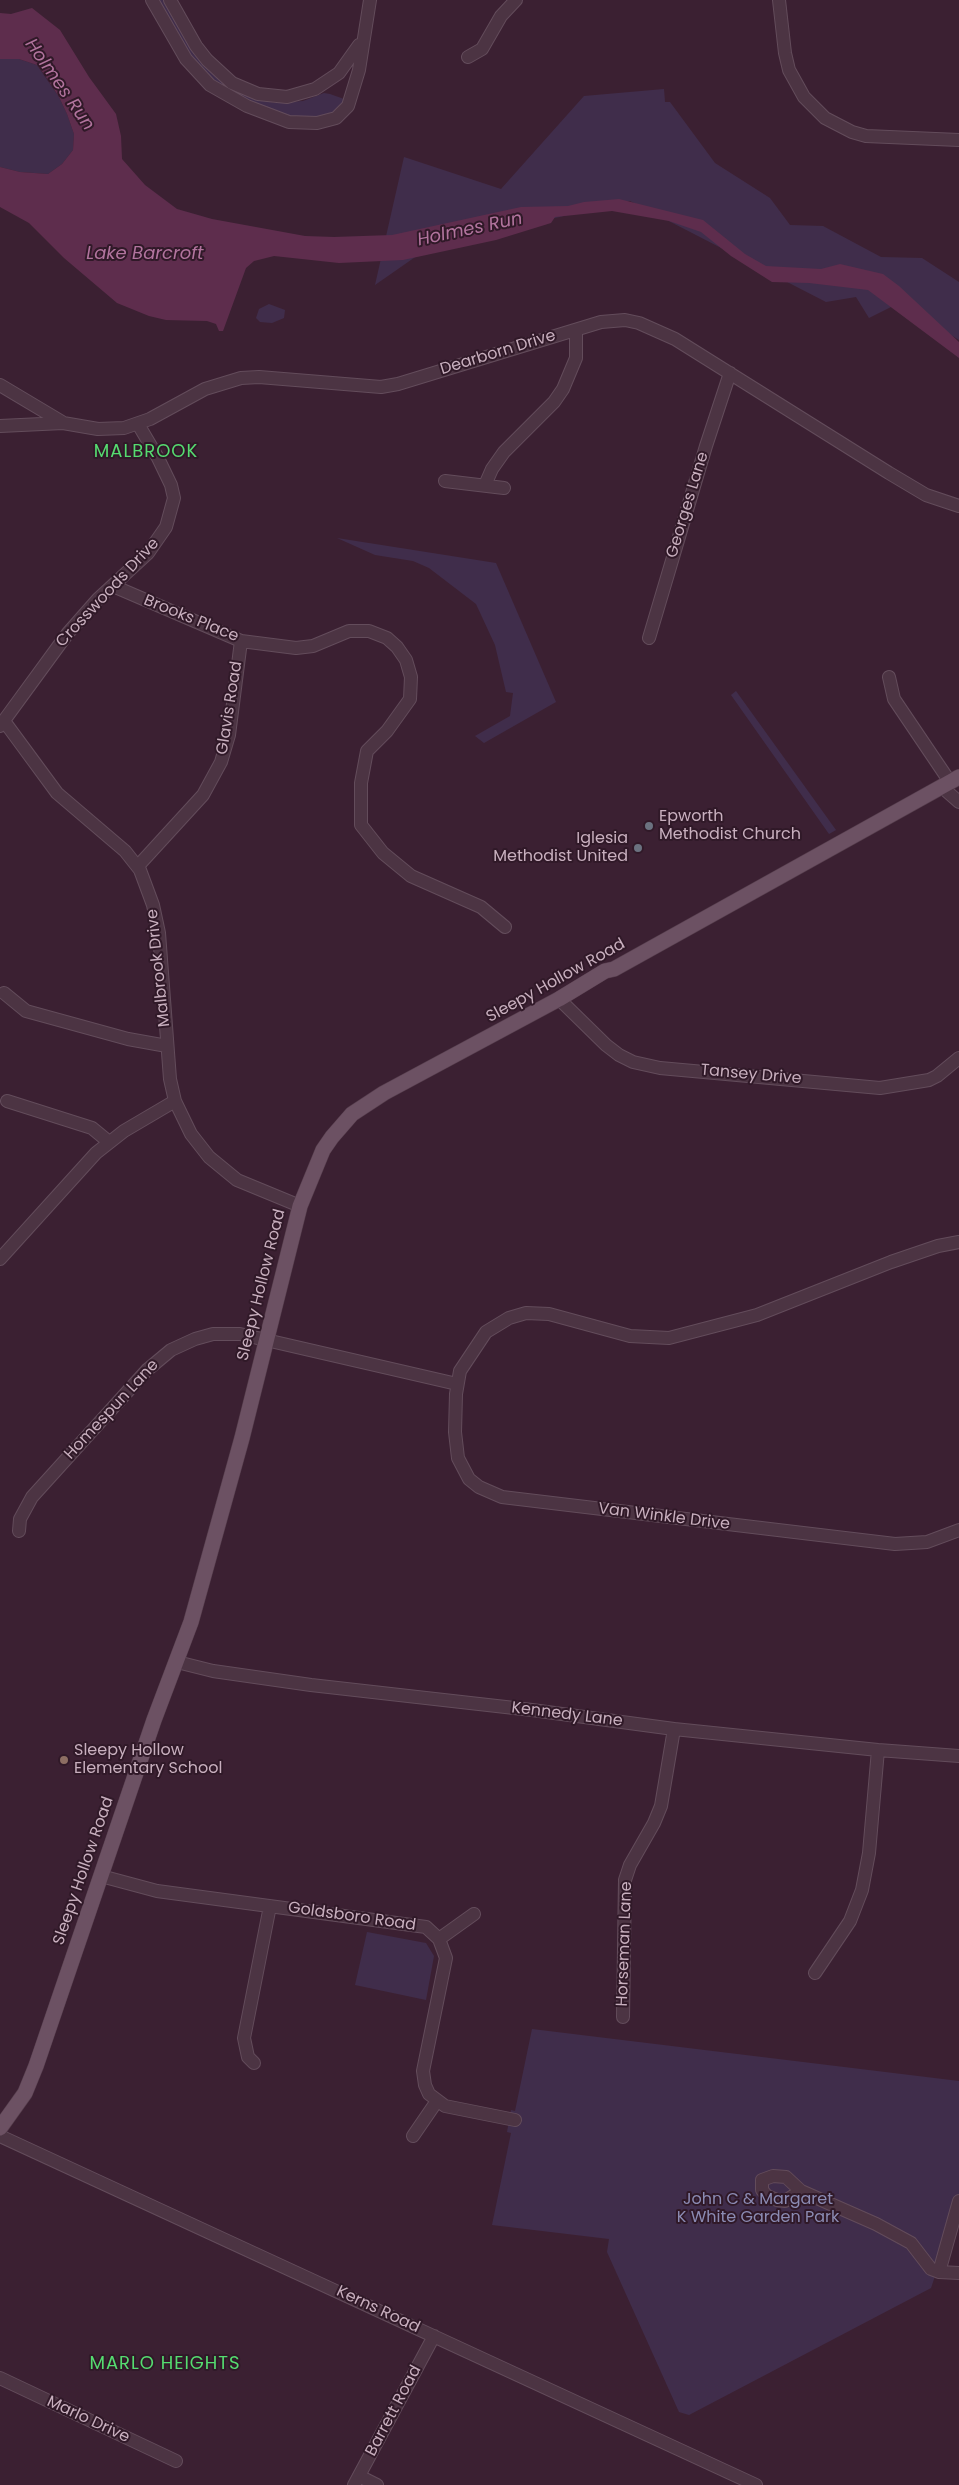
<!DOCTYPE html>
<html>
<head>
<meta charset="utf-8">
<style>
  body { margin:0 }
  canvas { display:block; background:#3b2032 }
</style>
</head>
<body>
<canvas width="959" height="2485"></canvas>
<script>
const c = document.querySelector('canvas').getContext('2d');
c.lineJoin = 'round';
function fill(path, color) { c.fillStyle = color; c.fill(path, 'evenodd'); }
const poly = rows => new Path2D(rows.map(r => 'M' + r).join(''));
function strokePath(path, color, width, dash) { c.strokeStyle = color; c.lineWidth = width; c.lineCap = dash ? 'butt' : 'round'; c.setLineDash(dash || []); c.stroke(path); }
function label(font, color, halo, rows, align = 'center') {
  c.font = font + ' Poppins,sans-serif'; c.lineWidth = 4; c.setLineDash([]); c.textBaseline = 'middle'; c.strokeStyle = halo; c.fillStyle = color; for (const [text, x, y, turn = 0] of rows) {
    c.save(); c.translate(x, y); c.rotate((+turn || 0) * Math.PI / 180); c.textAlign = isNaN(turn) ? turn : align; if (halo) c.strokeText(text, 0, 0); c.fillText(text, 0, 0); c.restore();
  }
}
const green = poly([
  [157,0,165,0,240,93,256,100,277,103,303,101,324,93,330,94,344,99,342,110,304,120,267,109,214,83,187,51],
  [0,59,19,59,37,65,59,97,67,114,74,134,73,150,62,164,48,174,20,172,0,167],
  [664,89,665,102,670,102,715,163,770,198,790,225,823,226,881,257,922,258,959,282,959,340,899,303,869,318,856,297,826,302,630,201,431,246,375,285,404,157,501,189,584,96],
  [269,304,285,310,284,318,272,323,260,322,256,318,259,309],
  [337,538,496,563,556,702,484,743,475,736,510,716,513,693,506,692,495,645,476,604,429,568,413,561,375,555],
  [736,691,790,766,836,830,829,834,731,695],
  [367,1932,426,1943,434,1956,426,2000,355,1985],
  [532,2029,959,2081,959,2204,931,2288,689,2415,679,2412,607,2252,609,2239,492,2225,511,2133,507,2132,511,2110,515,2111]
]);
const water = poly([
  [32,8,60,30,89,77,116,114,121,136,122,159,145,185,177,209,212,219,305,236,334,237,392,235,521,207,568,206,584,202,619,199,703,220,745,254,766,266,821,269,840,264,883,274,899,286,959,342,959,358,868,290,809,283,772,282,731,256,701,232,669,221,612,211,555,217,551,223,496,240,403,260,339,263,274,256,254,261,246,268,223,331,219,331,216,324,207,321,166,320,149,316,117,303,64,258,29,223,0,207,0,167,20,172,48,174,62,164,73,150,74,134,67,114,59,97,44,74,37,65,19,59,0,59,0,13,11,14]
]);
const minor = poly([
  [152,0,186,59,210,85,247,106,289,122,317,123,336,118,348,106,359,70,370,0],
  [170,0,196,46,207,60,232,83,258,94,287,97,315,89,339,73,359,45],
  [779,0,785,53,789,70,804,97,825,118,852,132,866,136,959,140],
  [468,57,482,49,501,16,516,0],
  [0,385,62,422],
  [0,426,63,423,98,429,124,428,150,419,205,389,241,378,259,377,381,387,398,384,601,322,625,320,639,323,675,339,889,473,926,495,959,506],
  [445,481,504,488],
  [485,485,492,469,504,452,554,402,563,389,576,358,576,330],
  [113,586,241,641,296,648,313,646,349,631,369,631,387,638,397,647,406,660,411,677,410,699,387,731,367,751,361,783,361,825,383,853,411,876,481,907,505,927],
  [649,638,706,446,730,373],
  [889,677,894,699,950,782],
  [4,721,57,793,125,851,140,870,153,905,159,933,170,1079,175,1101,191,1134,209,1157,237,1180,300,1206],
  [0,726,68,633,98,599,148,553,166,527,174,498,171,485,158,458,138,424],
  [943,788,959,802],
  [138,866,203,795,221,762,229,735,241,641],
  [4,993,26,1011,128,1039,167,1046],
  [559,999,606,1045,619,1055,633,1062,660,1068,880,1088,929,1080,937,1076,959,1058],
  [7,1101,92,1128,109,1142],
  [959,1242,938,1246,891,1262,757,1315,669,1338,630,1336,549,1314,526,1313,509,1318,486,1332,460,1371,456,1394,455,1432,458,1458,469,1479,479,1487,502,1497,895,1544,927,1542,959,1530],
  [0,1259,96,1153,124,1131,175,1101],
  [19,1531,20,1519,32,1497,147,1370,171,1350,195,1339,213,1334,240,1334,457,1384],
  [177,1662,213,1671,311,1685,532,1710,674,1729,878,1750,959,1756],
  [101,1876,157,1891,426,1927,439,1939,446,1958,423,2071,425,2085,429,2094,445,2106,515,2120],
  [439,1939,474,1914],
  [815,1973,850,1921,862,1890,869,1853,878,1750],
  [623,2017,625,1880,630,1865,654,1823,661,1806,674,1729],
  [254,2063,248,2057,244,2038,270,1906],
  [0,2136,756,2485],
  [413,2136,437,2101],
  [801,2191,785,2201,777,2200,767,2196,762,2190,762,2180,773,2176,786,2177,801,2191,876,2224,911,2243,931,2269,939,2272,959,2273],
  [939,2272,959,2201],
  [0,2378,176,2461],
  [359,2476,377,2485],
  [354,2485,434,2336]
]);
const major = poly([
  [0,2128,25,2093,36,2066,154,1720,191,1622,242,1438,300,1206,323,1150,332,1137,352,1114,384,1093,559,999,605,971,614,969,959,777]
]);
const markers = [
  [649,826,5,"#6b7280"],
  [638,848,5,"#6b7280"],
  [64,1760,5,"#8d6e63"]
];
const streetNames = [
  ["Dearborn Drive",498,353,-17],
  ["Georges Lane",688,505,-73],
  ["Crosswoods Drive",108,593,-47],
  ["Brooks Place",191,619,22],
  ["Glavis Road",230,708,-81],
  ["Malbrook Drive",159,968,-96],
  ["Sleepy Hollow Road",556,981,-29],
  ["Tansey Drive",751,1075,5],
  ["Sleepy Hollow Road",262,1285,-76],
  ["Homespun Lane",112,1410,-47],
  ["Van Winkle Drive",664,1517,7],
  ["Kennedy Lane",567,1715,7],
  ["Sleepy Hollow Road",84,1871,-71],
  ["Goldsboro Road",352,1917,8],
  ["Horseman Lane",625,1944,-88],
  ["Kerns Road",378,2310,25],
  ["Barrett Road",394,2411,-62],
  ["Marlo Drive",88,2420,25]
];
const poiNames = [
  ["Epworth",659,817],
  ["Methodist Church",659,835],
  ["Iglesia",628,839,"right"],
  ["Methodist United",628,857,"right"],
  ["Sleepy Hollow",74,1751],
  ["Elementary School",74,1769]
];
const parkNames = [
  ["John C & Margaret",758,2200],
  ["K White Garden Park",758,2218]
];
const waterNames = [
  ["Holmes Run",59,85,55],
  ["Holmes Run",470,230,-12],
  ["Lake Barcroft",145,254]
];
const neighbourhoodNames = [
  ["MALBROOK",146,452],
  ["MARLO HEIGHTS",165,2364]
];
fill(green, '#402d4b');
fill(water, '#5e2d4d');
strokePath(minor, '#634c5b', 14);
strokePath(major, '#553d4c', 16);
strokePath(minor, '#4c3443', 12);
strokePath(major, '#6c5163', 15);
for (const [x, y, r, color] of markers) { const dot = new Path2D(); dot.arc(x, y, r, 0, 2 * Math.PI); c.fillStyle = color; c.fill(dot); strokePath(dot, '#301928', 2); }
label('16px', '#c8afbe', '#301928', streetNames);
label('16px', '#c8afbe', '#301928', poiNames, 'left');
label('16px', '#8b8bb3', '#301928', parkNames);
label('italic 18px', '#b2749e', '#301928', waterNames);
c.letterSpacing = '1px';
label('18px', '#55dc70', '#301928', neighbourhoodNames);
c.letterSpacing = '0px';
</script>
</body>
</html>
